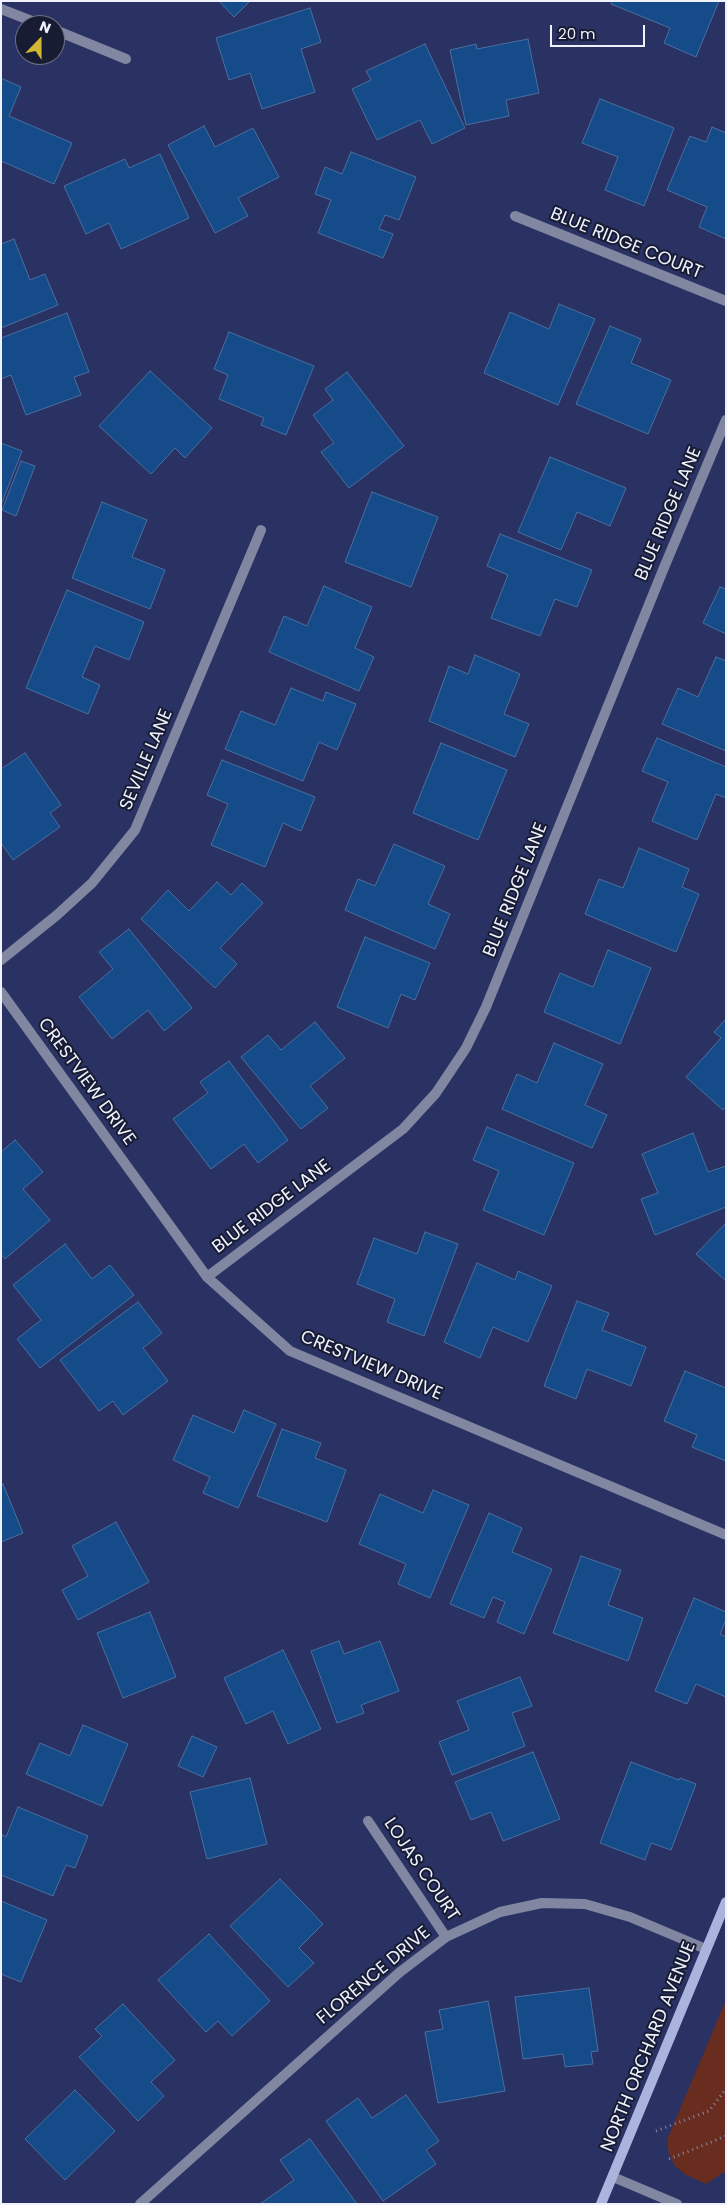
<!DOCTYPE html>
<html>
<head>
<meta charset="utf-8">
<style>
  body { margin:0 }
  #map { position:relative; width:727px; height:2205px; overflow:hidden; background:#2a3163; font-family:Poppins,sans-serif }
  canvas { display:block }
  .frame { position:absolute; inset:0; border:2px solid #eff2fe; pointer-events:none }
  .north { position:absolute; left:15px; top:15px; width:50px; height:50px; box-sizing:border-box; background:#181c33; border:1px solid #6e7284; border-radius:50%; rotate:22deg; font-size:14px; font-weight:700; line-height:20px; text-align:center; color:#eff2fe }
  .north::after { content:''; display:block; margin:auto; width:18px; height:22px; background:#d4b635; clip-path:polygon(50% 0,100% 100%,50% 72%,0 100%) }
  .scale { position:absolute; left:550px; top:25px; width:95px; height:22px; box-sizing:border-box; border:2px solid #eff2fe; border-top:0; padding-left:6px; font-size:15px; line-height:18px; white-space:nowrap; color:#eff2fe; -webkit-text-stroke:4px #181c33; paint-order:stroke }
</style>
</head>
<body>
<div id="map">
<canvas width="727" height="2205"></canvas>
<div class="frame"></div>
<div class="north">N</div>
<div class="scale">20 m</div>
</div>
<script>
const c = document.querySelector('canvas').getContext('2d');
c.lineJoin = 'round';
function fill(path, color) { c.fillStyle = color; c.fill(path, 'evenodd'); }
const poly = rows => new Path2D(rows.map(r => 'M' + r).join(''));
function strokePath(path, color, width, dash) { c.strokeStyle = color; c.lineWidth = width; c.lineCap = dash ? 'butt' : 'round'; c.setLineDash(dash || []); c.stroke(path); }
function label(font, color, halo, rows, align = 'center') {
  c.font = font + ' Poppins,sans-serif'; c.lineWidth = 4; c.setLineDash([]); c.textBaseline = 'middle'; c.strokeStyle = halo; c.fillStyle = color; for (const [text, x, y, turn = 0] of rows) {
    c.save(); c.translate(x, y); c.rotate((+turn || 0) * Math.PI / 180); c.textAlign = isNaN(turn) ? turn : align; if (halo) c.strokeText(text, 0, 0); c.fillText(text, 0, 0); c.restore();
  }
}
const green = poly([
  [726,2000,726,2171,706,2184,686,2175,675,2166,669,2154,667,2140]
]);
const building = poly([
  [219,1,250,1,234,17,219,1],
  [612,1,719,1,696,57,664,43,670,28,611,4,612,1],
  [310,8,321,42,301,49,315,92,262,109,250,73,229,80,216,38,310,8],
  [528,39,539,93,506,100,509,116,466,125,450,50,476,44,477,49,528,39],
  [425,44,465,128,432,144,420,120,377,140,352,89,371,80,366,71,425,44],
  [1,78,21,87,9,116,72,143,54,184,1,161,1,78],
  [600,99,674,128,644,206,605,190,618,157,582,143,600,99],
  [204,126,215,147,253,128,279,177,238,198,248,216,215,233,168,145,204,126],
  [712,127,726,133,726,239,699,227,707,207,667,190,690,136,706,142,712,127],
  [351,152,416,177,399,220,385,215,379,229,393,234,383,258,318,233,331,200,315,194,325,167,342,174,351,152],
  [160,154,189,218,121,249,109,223,86,234,64,186,125,159,129,168,160,154],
  [14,239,30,280,45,274,58,305,1,328,1,244,14,239],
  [559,304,595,319,558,405,484,373,510,312,549,329,559,304],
  [67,313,89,372,74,377,81,395,26,415,11,375,1,379,1,338,67,313],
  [610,326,641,339,631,363,671,380,648,434,576,404,610,326],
  [229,332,314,366,286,435,261,425,264,418,219,399,228,375,214,369,229,332],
  [150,371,212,428,185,458,175,448,151,474,99,426,150,371],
  [347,372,404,446,349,488,321,452,334,443,313,415,333,400,325,389,347,372],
  [1,443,22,451,1,505,1,443],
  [550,457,626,488,610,526,577,512,561,550,518,532,550,457],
  [21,461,35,466,16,516,2,510,21,461],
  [372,492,438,517,411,587,345,562,372,492],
  [102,502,147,520,132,557,165,570,150,609,72,578,102,502],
  [500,534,592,570,577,607,555,599,540,636,491,618,508,575,487,566,500,534],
  [324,586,372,607,355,648,374,657,359,691,269,652,284,616,307,626,324,586],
  [720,587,726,589,726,634,703,623,720,587],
  [67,590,144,622,129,660,95,646,82,677,100,685,88,714,26,688,67,590],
  [475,655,520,674,504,714,529,724,515,757,429,721,449,666,468,674,475,655],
  [716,657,726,661,726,751,662,724,678,688,698,697,716,657],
  [291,688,323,701,326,692,356,704,337,750,319,742,303,781,225,749,241,711,275,725,291,688],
  [657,738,726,767,726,798,716,794,697,840,652,821,668,782,642,771,657,738],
  [441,743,507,770,478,840,413,813,441,743],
  [25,753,61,805,50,813,60,827,13,860,1,843,1,769,25,753],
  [222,760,315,797,301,831,283,823,265,867,211,845,228,804,207,795,222,760],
  [394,844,445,866,428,904,450,914,435,949,345,910,358,879,375,886,394,844],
  [639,848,689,869,682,887,699,894,676,952,585,914,599,879,623,888,639,848],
  [217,882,231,895,242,883,263,903,220,948,237,964,215,988,141,919,168,890,189,911,217,882],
  [129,929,192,1008,164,1031,148,1010,112,1039,79,997,113,969,99,952,129,929],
  [365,937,430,963,415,1000,401,994,388,1028,337,1007,365,937],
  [608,950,651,968,620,1044,544,1012,560,973,593,987,608,950],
  [726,1019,726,1107,723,1110,686,1077,721,1038,714,1032,726,1019],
  [315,1022,345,1058,310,1086,328,1108,301,1129,241,1057,268,1035,281,1050,315,1022],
  [554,1043,603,1064,585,1105,607,1115,592,1148,502,1109,517,1074,537,1083,554,1043],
  [229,1061,288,1140,258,1163,244,1144,211,1169,173,1119,208,1093,200,1082,229,1061],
  [487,1127,574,1163,544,1235,483,1210,499,1171,473,1160,487,1127],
  [693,1133,708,1172,726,1166,726,1207,655,1235,641,1199,658,1193,642,1154,693,1133],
  [15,1140,43,1172,23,1189,50,1220,5,1259,1,1254,1,1152,15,1140],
  [726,1223,726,1281,696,1254,726,1223],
  [425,1232,458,1244,424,1336,387,1322,395,1299,357,1284,374,1238,417,1254,425,1232],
  [65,1244,92,1279,110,1265,134,1295,40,1368,17,1339,41,1320,13,1285,65,1244],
  [477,1263,515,1280,518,1271,552,1286,528,1342,493,1327,480,1358,444,1342,477,1263],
  [577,1301,609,1313,602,1330,646,1347,631,1386,587,1369,576,1399,544,1386,577,1301],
  [138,1302,162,1333,143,1348,168,1381,123,1415,113,1401,99,1411,60,1360,138,1302],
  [685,1371,726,1388,726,1461,692,1447,697,1435,664,1421,685,1371],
  [244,1410,276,1424,238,1508,203,1493,210,1477,173,1460,193,1415,234,1433,244,1410],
  [282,1429,321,1443,315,1458,346,1470,327,1522,257,1496,282,1429],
  [3,1484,23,1533,1,1542,1,1485,3,1484],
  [433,1490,469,1505,430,1598,398,1584,406,1564,359,1544,380,1494,423,1513,433,1490],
  [489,1513,522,1528,512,1552,552,1569,524,1634,497,1622,505,1602,493,1597,484,1618,450,1604,489,1513],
  [116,1522,149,1582,78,1620,62,1590,88,1576,72,1546,116,1522],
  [581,1556,621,1570,608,1605,643,1618,628,1661,553,1633,581,1556],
  [694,1598,726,1612,726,1620,720,1634,726,1637,726,1697,696,1684,687,1704,655,1691,694,1598],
  [150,1612,176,1677,123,1698,97,1633,150,1612],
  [339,1641,344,1654,380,1641,399,1691,361,1705,364,1713,337,1723,311,1651,339,1641],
  [283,1650,321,1729,288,1744,273,1711,246,1724,224,1678,283,1650],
  [520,1677,532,1706,512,1713,525,1746,452,1775,439,1742,469,1730,457,1701,520,1677],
  [83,1725,128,1744,102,1806,26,1774,40,1743,70,1756,83,1725],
  [192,1736,217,1747,203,1777,178,1766,192,1736],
  [533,1752,560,1819,503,1841,491,1812,471,1820,455,1782,533,1752],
  [631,1762,679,1780,680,1778,696,1784,671,1850,651,1843,645,1860,600,1843,631,1762],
  [250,1778,267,1844,207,1859,190,1792,250,1778],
  [18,1807,88,1836,75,1868,66,1865,53,1896,1,1875,1,1834,6,1837,18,1807],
  [280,1879,323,1924,299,1948,314,1963,288,1987,230,1926,280,1879],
  [1,1901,47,1920,21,1982,1,1974,1,1901],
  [209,1934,270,2001,232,2036,218,2021,206,2032,158,1980,209,1934],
  [589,1988,598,2051,591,2052,593,2064,565,2067,563,2054,523,2059,515,1997,589,1988],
  [488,2001,505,2091,438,2103,425,2032,443,2029,439,2010,488,2001],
  [123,2004,175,2060,151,2082,164,2096,138,2121,79,2057,102,2036,95,2029,123,2004],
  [75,2090,115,2131,65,2180,25,2139,75,2090],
  [406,2095,439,2141,426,2150,436,2164,383,2201,326,2121,358,2098,372,2118,406,2095],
  [310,2139,357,2204,260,2204,294,2180,280,2160,310,2139]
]);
const path = poly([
  [656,2131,709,2111,726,2089],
  [669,2159,726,2136]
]);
const street = poly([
  [1,9,42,25],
  [55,30,126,59],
  [515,216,726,301],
  [1,960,57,915,92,883,135,830,261,530],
  [1,992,207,1277,290,1351,726,1535],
  [207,1277,403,1129,436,1093,466,1048,486,1007,663,570,726,420],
  [368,1821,446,1937],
  [613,2177,677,2204],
  [140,2204,400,1972,446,1937,500,1912,542,1903,585,1904,630,1917,706,1949]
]);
const secondary = poly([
  [601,2204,726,1902]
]);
const streetNames = [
  ["BLUE RIDGE COURT",626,244,22],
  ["BLUE RIDGE LANE",669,514,-67],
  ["SEVILLE LANE",147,760,-67],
  ["BLUE RIDGE LANE",516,890,-68],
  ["CRESTVIEW DRIVE",86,1082,54],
  ["BLUE RIDGE LANE",272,1207,-37],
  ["CRESTVIEW DRIVE",371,1366,23],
  ["LOJAS COURT",421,1870,56],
  ["FLORENCE DRIVE",374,1976,-40],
  ["NORTH ORCHARD AVENUE",649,2047,-68]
];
fill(green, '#682d1f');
fill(building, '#154b89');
strokePath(building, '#4a6f9f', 1);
strokePath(path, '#858aaa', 3, [1, 4]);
strokePath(street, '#8187a1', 10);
strokePath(secondary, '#abb4dd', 10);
label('18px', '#eff2fe', '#181c33', streetNames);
</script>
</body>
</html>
